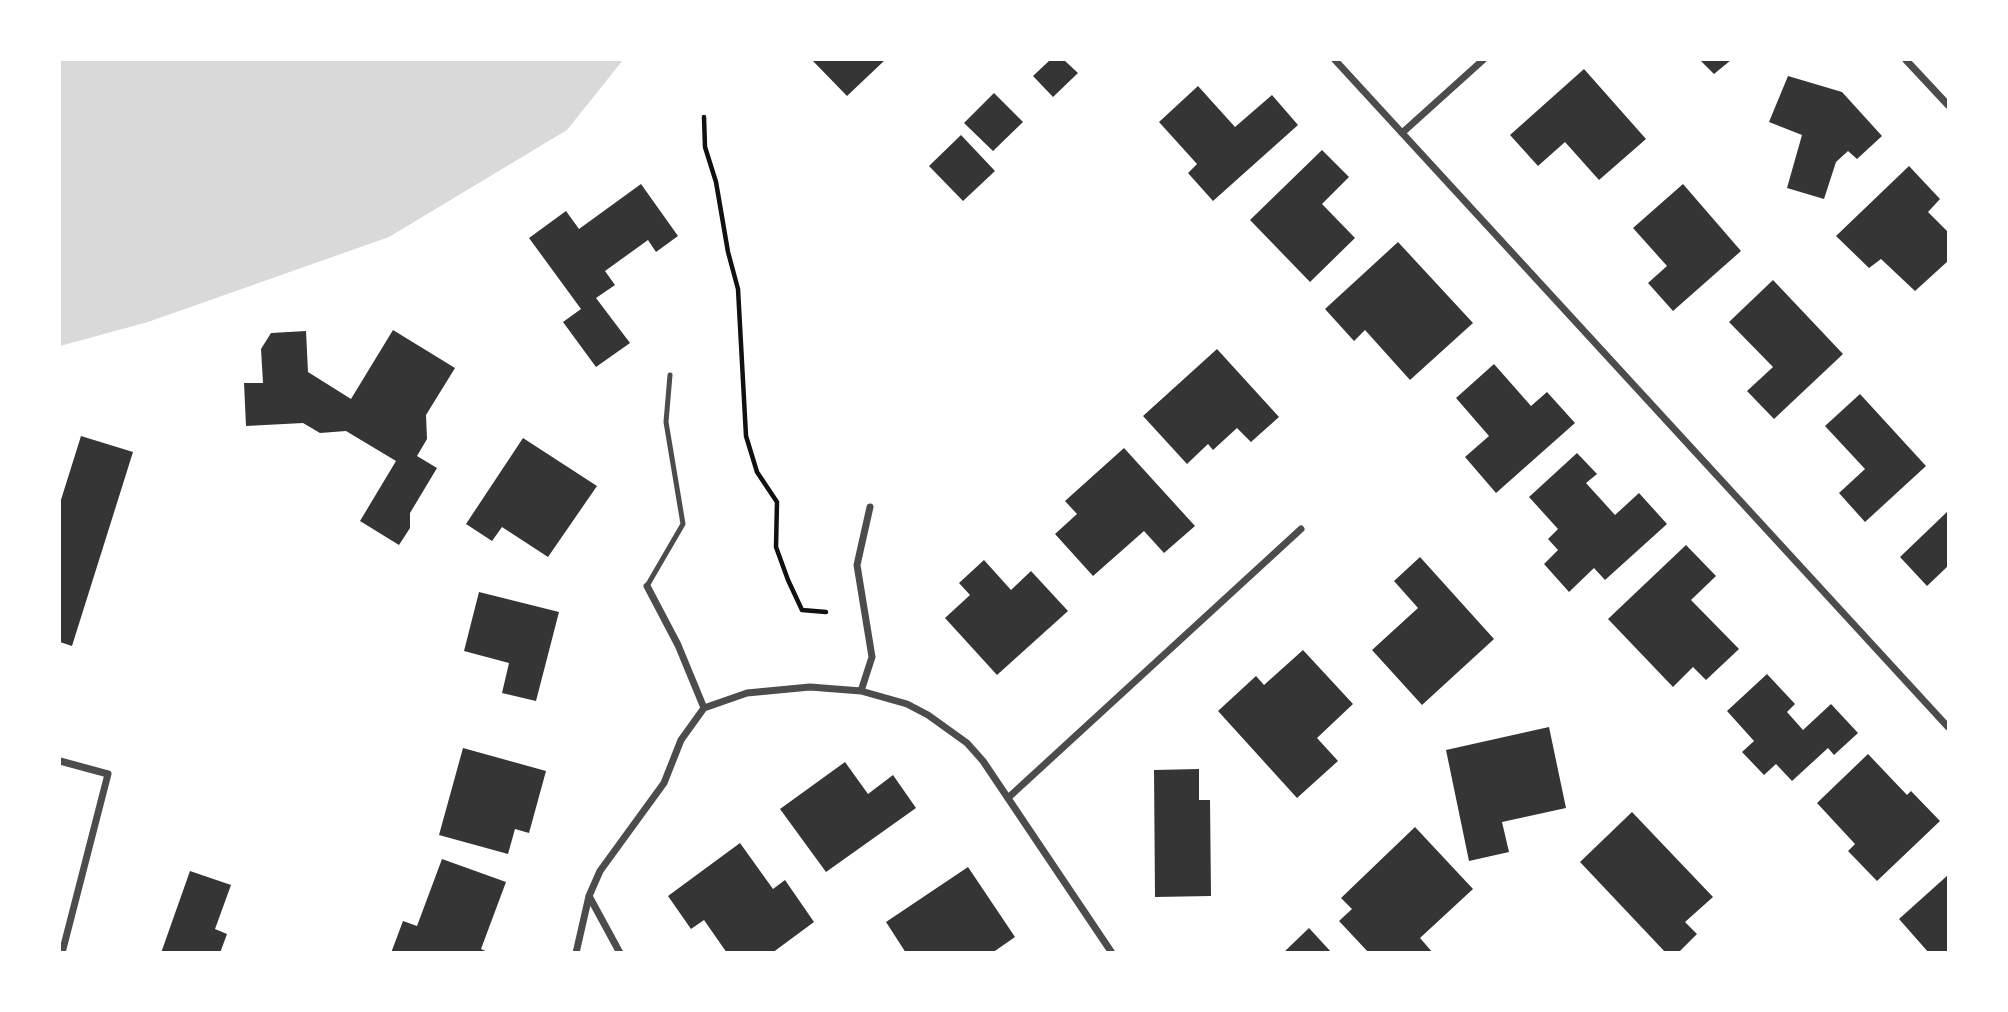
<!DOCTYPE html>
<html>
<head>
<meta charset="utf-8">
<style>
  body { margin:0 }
  #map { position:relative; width:2008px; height:1012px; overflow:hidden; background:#fff; font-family:Ubuntu,sans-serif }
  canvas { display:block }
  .frame { position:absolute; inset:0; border:61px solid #fff; pointer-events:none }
</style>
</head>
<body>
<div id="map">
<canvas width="2008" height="1012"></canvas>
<div class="frame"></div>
</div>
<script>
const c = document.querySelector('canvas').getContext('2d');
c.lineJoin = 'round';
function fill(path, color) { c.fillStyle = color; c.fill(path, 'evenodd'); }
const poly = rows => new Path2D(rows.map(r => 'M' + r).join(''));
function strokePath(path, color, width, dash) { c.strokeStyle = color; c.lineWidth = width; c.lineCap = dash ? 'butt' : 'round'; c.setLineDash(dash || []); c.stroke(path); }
const water = poly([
  [60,60,623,60,567,130,389,237,148,322,60,346]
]);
const building = poly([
  [812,60,885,60,847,96],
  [1050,60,1064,60,1078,73,1053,97,1033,76],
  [1700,60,1731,60,1714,74],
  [1584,69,1646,139,1599,180,1565,142,1538,166,1510,135],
  [1788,76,1842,92,1882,136,1857,159,1848,151,1836,162,1824,199,1787,188,1802,135,1769,122],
  [1198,86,1235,127,1272,95,1298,125,1213,201,1188,173,1197,164,1159,122],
  [994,93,1023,122,993,151,964,123],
  [961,135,995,171,963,201,929,166],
  [1322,150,1349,177,1322,204,1355,238,1310,282,1250,220],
  [1909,166,1940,199,1928,212,1948,232,1948,261,1915,291,1881,259,1869,268,1836,236],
  [641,184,678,236,656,252,648,240,605,271,615,285,596,298,630,343,596,367,563,322,581,309,529,238,566,211,579,229],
  [1683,184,1741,251,1673,311,1648,283,1667,266,1633,228],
  [1398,242,1473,323,1410,380,1365,330,1354,341,1325,309],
  [1773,280,1843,354,1774,419,1747,391,1773,367,1729,322],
  [393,330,455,368,426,415,427,439,417,456,437,468,410,513,410,528,399,545,360,521,396,461,346,431,320,433,303,423,246,426,244,383,263,383,261,349,271,333,306,331,308,372,351,399],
  [1217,349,1279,417,1251,442,1237,428,1213,450,1208,444,1187,464,1143,416],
  [1494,364,1531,406,1547,392,1575,423,1496,493,1465,457,1489,436,1456,398],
  [1860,394,1926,466,1865,522,1839,493,1865,469,1825,426],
  [81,436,133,452,72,646,60,642,60,503],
  [523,438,597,486,548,557,502,527,492,541,466,524],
  [1124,448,1195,526,1164,553,1144,531,1093,576,1055,534,1077,514,1065,501],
  [1577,453,1597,474,1586,483,1615,515,1639,493,1667,524,1605,580,1594,568,1569,592,1544,564,1558,550,1548,539,1558,529,1529,497],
  [1948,511,1948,566,1927,586,1900,557],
  [1686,545,1716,576,1691,600,1739,649,1706,680,1693,667,1673,687,1608,619],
  [1420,557,1494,639,1422,705,1372,650,1418,608,1394,581],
  [984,560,1011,590,1031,571,1068,611,997,675,945,618,970,595,959,583],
  [479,592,559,612,536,701,502,693,509,663,464,651],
  [1303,650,1353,704,1317,738,1338,761,1297,798,1218,711,1256,676,1264,685],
  [1767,674,1795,704,1787,712,1803,730,1831,704,1858,733,1834,755,1828,748,1792,781,1776,764,1764,775,1742,752,1754,741,1727,711],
  [1549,727,1566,808,1502,822,1509,852,1469,861,1446,750],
  [463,748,546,771,529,833,515,829,508,854,439,835],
  [1868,754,1907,795,1911,791,1940,821,1877,881,1848,851,1855,844,1817,803],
  [845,762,868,794,893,775,916,808,826,872,780,809],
  [1199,769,1199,800,1210,800,1211,896,1155,897,1154,770],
  [1632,812,1713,897,1685,922,1697,934,1678,953,1666,953,1580,862],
  [1415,827,1473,889,1420,938,1433,953,1369,953,1339,921,1352,909,1341,898],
  [740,843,773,889,785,880,814,922,772,953,727,953,704,920,691,929,668,896],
  [442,859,506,882,481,949,490,953,391,953,403,921,417,926],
  [968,867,1015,937,992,953,906,953,886,922],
  [190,871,231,885,215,929,227,934,220,953,161,953],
  [1948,875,1948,953,1929,953,1899,919],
  [1309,928,1332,953,1283,953]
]);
const path = poly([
  [704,117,705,147,716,182,728,252,738,289,746,436,757,472,777,502,776,547,788,580,802,610,826,612]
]);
const service = poly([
  [647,586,683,524,666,422,670,375]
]);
const minor = poly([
  [1335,60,1948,727],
  [1906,60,1948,105],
  [1402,133,1483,60],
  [861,691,872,657,857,565,870,507],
  [704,708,747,693,810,687,861,691,907,704,928,715,967,743,983,761,1112,953],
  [60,761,108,774,62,953],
  [1009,797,1301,529],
  [589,896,620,953],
  [576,953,589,896,600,871,664,783,681,740,704,708,678,645,647,586]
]);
fill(water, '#d9d9d9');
fill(building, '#353535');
strokePath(path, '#111', 4.5);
strokePath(service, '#4c4c4c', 5);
strokePath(minor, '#4c4c4c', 7);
</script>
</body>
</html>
